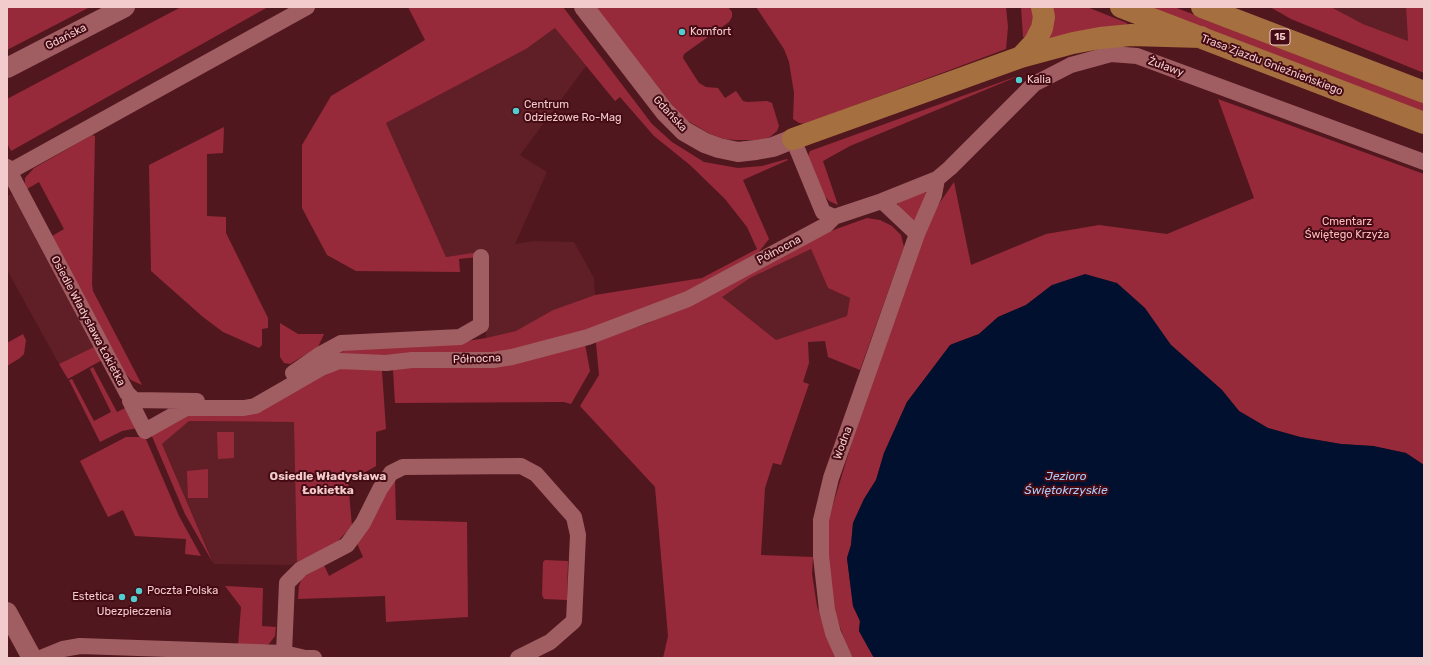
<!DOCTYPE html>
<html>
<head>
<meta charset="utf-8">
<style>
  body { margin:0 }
  #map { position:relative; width:1431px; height:665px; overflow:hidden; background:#51171e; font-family:Rubik,sans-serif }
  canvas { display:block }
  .frame { position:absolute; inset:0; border:8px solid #f2cccc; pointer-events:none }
</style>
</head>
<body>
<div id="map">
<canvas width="1431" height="665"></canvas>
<div class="frame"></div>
</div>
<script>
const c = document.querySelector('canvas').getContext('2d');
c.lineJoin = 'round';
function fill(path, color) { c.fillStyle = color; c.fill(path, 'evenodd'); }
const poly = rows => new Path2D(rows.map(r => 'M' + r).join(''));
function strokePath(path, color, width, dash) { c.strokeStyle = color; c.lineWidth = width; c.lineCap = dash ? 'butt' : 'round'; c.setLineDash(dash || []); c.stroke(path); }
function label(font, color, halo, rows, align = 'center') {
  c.font = font + ' Rubik,sans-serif'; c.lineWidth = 4; c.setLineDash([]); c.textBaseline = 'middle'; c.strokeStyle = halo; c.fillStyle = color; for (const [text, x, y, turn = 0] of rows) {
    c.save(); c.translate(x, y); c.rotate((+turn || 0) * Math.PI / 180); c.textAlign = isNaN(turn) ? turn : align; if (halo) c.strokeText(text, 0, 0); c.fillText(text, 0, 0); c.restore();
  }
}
const built = poly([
  [1331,7,1406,7,1408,41,1363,24],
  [555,28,586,66,520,155,547,172,515,244,534,241,574,242,594,278,595,295,553,310,517,331,486,338,485,251,446,257,386,123,526,49],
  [11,194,18,201,98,345,59,364,7,270,7,196],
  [811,249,828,288,850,298,847,316,776,340,721,297,750,278],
  [376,418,376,466,348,482,350,506,336,543,291,565,214,564,162,444,189,421,304,422]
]);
const green = poly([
  [7,7,90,7,7,50],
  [181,7,268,7,11,151,7,143,7,99],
  [408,7,563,7,652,124,672,142,704,162,738,168,762,166,787,159,788,160,743,180,769,239,758,253,689,291,586,331,511,352,332,358,351,346,461,342,486,338,516,331,553,310,595,295,702,278,757,249,747,227,725,199,690,165,654,136,620,97,615,101,555,28,526,49,386,123,446,257,485,251,486,256,459,259,460,272,356,271,327,255,302,208,302,145,331,96,425,40],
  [595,7,728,7,732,12,732,17,729,22,684,54,683,58,699,83,706,87,718,88,725,98,736,91,743,101,747,102,767,101,772,103,779,126,777,131,770,137,760,140,735,140,724,139,710,134,688,121,677,111],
  [756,7,1006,7,1008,27,1006,49,805,124,799,123,793,119,794,93,789,62,784,49],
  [1021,7,1033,7,1034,19,1026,37,1023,37],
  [1052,7,1087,7,1127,23,1127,26,1049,40,1047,37],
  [1146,7,1174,7,1424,102,1424,112],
  [1270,7,1331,7,1363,24,1408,41,1406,7,1424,7,1424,73,1313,28,1291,19],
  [1026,73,850,146,823,161,838,205,829,201,824,195,808,156,810,151],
  [1218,99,1424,174,1424,465,1406,453,1373,446,1341,444,1300,437,1268,428,1239,411,1222,390,1171,345,1161,332,1052,285,1026,305,998,317,979,334,952,344,907,402,884,453,876,480,864,499,853,523,851,545,847,558,853,606,860,621,859,631,874,658,851,658,831,602,827,571,828,521,852,442,917,255,934,211,954,182,971,265,1046,234,1099,225,1167,234,1254,198],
  [224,127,223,153,207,154,207,216,226,217,226,233,268,318,268,328,262,329,262,345,259,348,223,332,203,317,151,271,149,165],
  [92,135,95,136,92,284,93,291,142,385,131,380,125,373,52,236,64,229,39,182,27,189,25,184,25,178,34,168],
  [925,192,928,195,916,221,913,222,898,208,898,203],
  [867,218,880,220,892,226,901,235,904,247,860,370,828,357,825,341,808,342,809,363,803,382,809,384,781,465,773,463,765,488,761,555,813,557,812,574,817,606,835,658,663,658,668,636,655,487,580,406,599,375,596,343,597,340,646,324,692,303,825,233],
  [811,249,828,288,850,298,847,316,776,340,722,297,750,278],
  [280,323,298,334,324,334,318,347,290,364,284,363,280,357],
  [23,334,26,340,24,354,20,358,7,366,7,343],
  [585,344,590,371,571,404,564,402,395,403,393,370],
  [98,345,104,359,68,379,59,364],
  [333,366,378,366,382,371,386,429,376,432,376,466,348,482,352,526,336,543,297,562,294,422,189,421,162,444,213,563,185,514,151,434,190,411,244,411],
  [93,367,117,412,127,407,138,428,122,431,100,442,69,380,72,379,94,421,111,412,90,369],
  [217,432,234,432,234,458,218,459],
  [126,437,145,437,179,516,201,556,185,554,186,539,135,536,123,510,108,517,80,461],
  [208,469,208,498,188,498,187,471],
  [395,479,396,520,467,522,468,617,386,622,385,596,298,599,299,586,302,578,324,565,329,576,363,557,356,541],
  [545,560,568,561,567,600,544,599,542,595,543,562],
  [225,586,263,588,262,626,276,627,275,636,269,644,260,647,238,646,241,607]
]);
const water = poly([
  [1085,274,1117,283,1145,308,1171,345,1222,390,1239,411,1268,428,1300,437,1341,444,1373,446,1406,453,1424,465,1424,658,874,658,859,631,860,621,853,606,847,558,851,545,853,523,864,499,876,480,884,453,907,402,950,345,979,334,998,317,1026,305,1052,285]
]);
const minor = poly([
  [793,139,823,212,834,217,882,201,937,179,950,168,1034,84,1071,65,1111,54,1137,56,1424,162],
  [7,167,127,393,134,400,197,401],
  [7,173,307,7],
  [882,201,917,234],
  [293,373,319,355,341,343,460,337,481,325,481,257],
  [131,397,130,401,145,431,186,408,244,408,255,406,321,368,339,361,386,363,412,360,493,360,512,357,588,337,688,299,826,225,834,217],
  [284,653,287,583,301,569,347,545,363,523,380,489,391,473,403,467,521,466,536,474,574,517,578,535,574,621,550,642,518,658],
  [41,658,63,649,80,646,284,653,305,658,314,658],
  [844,658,833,633,827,610,821,556,821,520,831,478,917,234,934,195,937,179]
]);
const tertiary = poly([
  [584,7,665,112,684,131,705,143,719,148,738,152,756,150,773,147,793,139],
  [7,68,125,7],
  [7,612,32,658]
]);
const primary = poly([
  [1121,7,1424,123],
  [1202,7,1424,92],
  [1021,57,1035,42,1042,28,1044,17,1042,7],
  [793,139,1021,57,1073,43,1100,38,1131,35,1201,37]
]);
const markers = [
  [682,32,4,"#52cdcf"],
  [1019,80,4,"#52cdcf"],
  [516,111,4,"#52cdcf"],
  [139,591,4,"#52cdcf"],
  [122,597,4,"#52cdcf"],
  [134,599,4,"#52cdcf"]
];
const shields = [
  [1280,37,20]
];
const shieldNames = [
  ["15",1280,37]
];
const poiNames = [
  ["Komfort",690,32],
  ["Kalia",1027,80],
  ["Centrum",524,105],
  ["Odzieżowe Ro-Mag",524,118],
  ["Poczta Polska",147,591],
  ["Estetica",114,597,"right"],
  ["Ubezpieczenia",134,612,"center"]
];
const streetNames = [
  ["Gdańska",66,37,-27],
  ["Trasa Zjazdu Gnieźnieńskiego",1272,65,21],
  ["Żuławy",1166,67,20],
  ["Gdańska",670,114,47],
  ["Północna",779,250,-28],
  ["Osiedle Władysława Łokietka",88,321,62],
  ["Północna",477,359,-2],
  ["Wodna",843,443,-70]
];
const parkNames = [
  ["Cmentarz",1347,222],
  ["Świętego Krzyża",1347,235]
];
const neighbourhoodNames = [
  ["Osiedle Władysława",328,477],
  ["Łokietka",328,491]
];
const waterNames = [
  ["Jezioro",1066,477],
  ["Świętokrzyskie",1066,491]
];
fill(built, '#601f26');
fill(green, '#972a3a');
fill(water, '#00102e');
strokePath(minor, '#a15e62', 16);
strokePath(tertiary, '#a15e62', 20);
strokePath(primary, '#a66f3f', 22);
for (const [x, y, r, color] of markers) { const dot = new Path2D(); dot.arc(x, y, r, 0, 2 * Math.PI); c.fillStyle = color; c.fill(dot); strokePath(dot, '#450b14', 1.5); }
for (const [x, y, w] of shields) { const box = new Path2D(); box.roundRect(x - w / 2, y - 8, w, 16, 3); c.fillStyle = '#450b14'; c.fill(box); strokePath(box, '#f2cccc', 1); }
label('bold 10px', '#f2cccc', null, shieldNames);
label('11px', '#f2cccc', '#450b14', poiNames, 'left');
label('11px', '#f2cccc', '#450b14', streetNames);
label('11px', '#ffbcbd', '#450b14', parkNames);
label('bold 12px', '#f2cccc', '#450b14', neighbourhoodNames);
label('italic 12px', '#aaccfc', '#450b14', waterNames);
</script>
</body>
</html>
